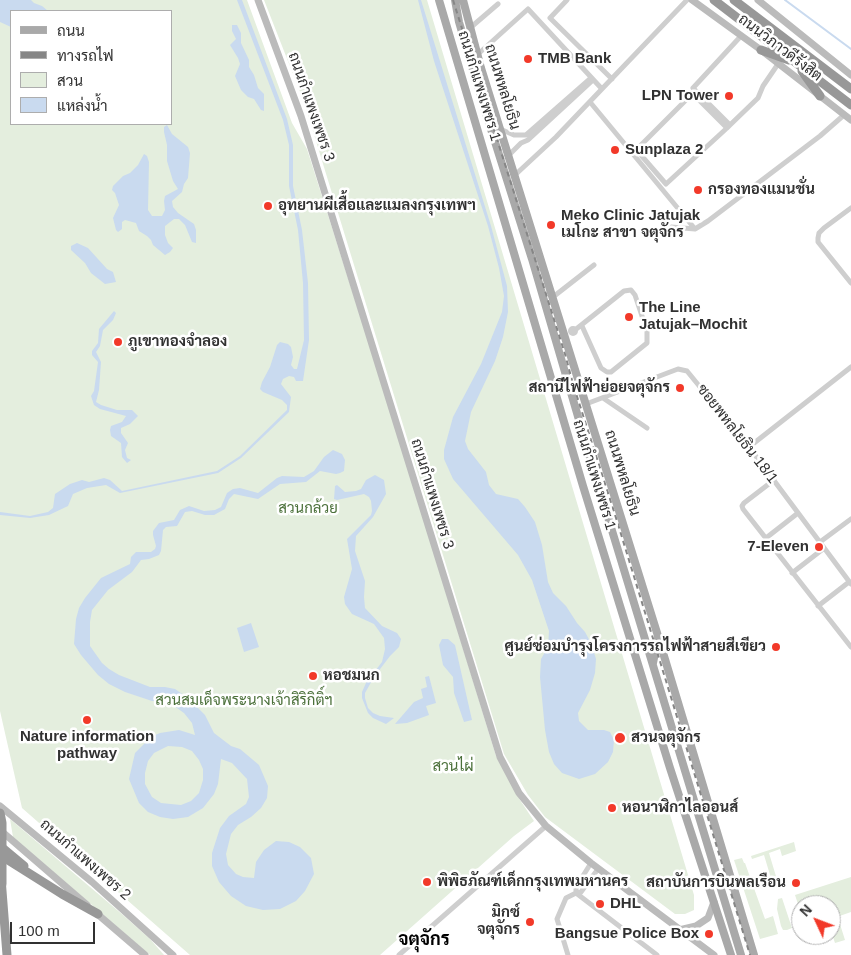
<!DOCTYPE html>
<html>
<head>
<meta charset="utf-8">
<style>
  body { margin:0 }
  #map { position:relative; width:851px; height:955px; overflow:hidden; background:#fff; font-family:Arial,Sarabun,sans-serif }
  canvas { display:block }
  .legend { position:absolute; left:10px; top:10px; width:162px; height:115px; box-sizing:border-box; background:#fff; border:1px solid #adadad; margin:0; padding:6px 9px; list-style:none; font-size:15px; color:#313131 }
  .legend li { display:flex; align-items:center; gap:10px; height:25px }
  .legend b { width:25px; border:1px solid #adadad }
  .north { position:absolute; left:791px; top:895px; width:50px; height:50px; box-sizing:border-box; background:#fff; border:1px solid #adadad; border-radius:50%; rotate:313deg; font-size:14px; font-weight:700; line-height:20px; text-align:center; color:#313131 }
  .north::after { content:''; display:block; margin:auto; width:18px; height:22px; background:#f23929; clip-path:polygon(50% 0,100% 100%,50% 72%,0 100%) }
  .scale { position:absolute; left:10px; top:922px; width:85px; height:22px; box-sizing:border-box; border:2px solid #313131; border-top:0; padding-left:6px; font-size:15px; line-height:18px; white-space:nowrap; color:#313131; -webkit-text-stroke:4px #fff; paint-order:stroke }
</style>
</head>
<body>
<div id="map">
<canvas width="851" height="955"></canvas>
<ul class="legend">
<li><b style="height:6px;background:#a9a9a9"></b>ถนน</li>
<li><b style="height:6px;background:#868686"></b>ทางรถไฟ</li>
<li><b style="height:14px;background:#e4eede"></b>สวน</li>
<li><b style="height:14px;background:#c9daef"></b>แหล่งน้ำ</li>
</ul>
<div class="north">N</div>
<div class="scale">100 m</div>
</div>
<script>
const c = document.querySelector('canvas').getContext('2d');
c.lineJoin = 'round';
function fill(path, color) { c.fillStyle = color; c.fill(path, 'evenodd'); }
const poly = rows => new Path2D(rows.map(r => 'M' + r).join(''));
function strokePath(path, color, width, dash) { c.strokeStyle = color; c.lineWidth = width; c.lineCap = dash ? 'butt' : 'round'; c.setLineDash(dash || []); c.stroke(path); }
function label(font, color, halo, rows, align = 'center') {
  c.font = font + ' Arial,Sarabun,sans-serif'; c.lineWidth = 5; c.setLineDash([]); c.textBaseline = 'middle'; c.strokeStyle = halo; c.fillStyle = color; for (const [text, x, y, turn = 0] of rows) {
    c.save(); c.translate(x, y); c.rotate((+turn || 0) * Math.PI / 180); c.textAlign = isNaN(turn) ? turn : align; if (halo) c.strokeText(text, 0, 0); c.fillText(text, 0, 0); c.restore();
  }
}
const green = poly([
  [0,0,247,0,292,123,307,149,394,423,496,756,520,800,534,821,514,836,380,955,190,955,22,808,0,711],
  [11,11,171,11,171,124,11,124],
  [264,0,427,0,694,895,694,910,685,914,675,914,545,817,528,795,504,754,304,102],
  [10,819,123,915,150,939,164,955,150,955,13,837],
  [794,842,796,851,782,856,780,849,769,853,778,883,773,885,764,855,752,859,751,856],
  [742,858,744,863,745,863,765,919,773,916,778,934,760,939,734,860],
  [851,877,851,912,831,919,831,905,801,905,801,913,795,895],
  [782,898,792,928,787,930,783,930,781,926,777,909,778,899],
  [839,921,845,940,835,943,831,931,831,924]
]);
const water = poly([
  [0,0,31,0,34,3,42,6,48,11,11,11,11,27,0,22],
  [237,0,242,0,287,119,293,145,293,186,302,230,308,283,309,340,303,381,296,381,294,377,289,376,283,379,281,384,291,397,289,412,241,458,218,473,120,493,106,485,87,488,73,494,68,506,49,515,30,518,0,515,0,512,30,516,48,512,53,508,55,494,70,484,82,480,89,482,104,478,110,480,122,491,217,471,240,456,287,410,287,405,282,400,263,392,260,389,262,382,270,367,277,345,280,342,288,344,291,347,293,357,291,365,294,369,297,369,304,340,303,283,298,230,289,186,289,145,283,120],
  [418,0,421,0,491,226,507,286,508,312,503,337,495,361,471,412,465,441,468,449,486,472,489,485,496,494,518,499,525,507,535,522,542,545,548,582,553,593,566,606,577,623,585,632,591,643,596,659,595,673,590,690,578,713,579,721,588,730,604,730,610,732,614,740,613,752,608,762,595,774,579,779,562,773,554,764,549,752,545,730,540,677,541,659,548,647,549,631,532,580,518,555,453,479,444,459,444,450,453,417,481,364,502,312,504,296,499,268,488,226,434,61],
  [232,25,237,25,241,33,241,43,249,60,249,67,254,75,258,88,264,94,264,111,261,110,254,99,248,97,241,90,235,76,240,64,238,58,230,45,236,39,232,31],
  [167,125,172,134,188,147,190,153,188,178,184,184,182,192,172,201,173,207,178,213,194,224,196,230,196,243,192,242,185,225,179,219,174,219,165,226,165,235,168,243,173,248,170,252,165,255,153,245,151,240,147,236,139,231,136,223,125,220,122,222,122,229,118,232,116,230,113,218,119,205,115,193,112,190,113,186,123,176,130,173,138,165,144,154,147,156,149,162,148,210,152,216,162,216,165,210,164,201,165,196,178,189,173,181,167,161,167,145,164,132,164,127],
  [77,243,88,248,107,269,113,272,116,282,105,284,91,273,85,263,71,250,71,246],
  [114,311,116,313,113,320,103,330,100,346,96,352,101,362,99,390,96,402,101,405,117,410,132,410,138,416,130,424,121,428,121,433,128,443,125,450,127,458,131,460,127,463,122,457,121,443,111,436,110,430,111,426,122,422,126,416,100,409,94,405,91,396,94,391,98,362,92,355,92,351,98,343,99,329],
  [333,450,342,454,345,460,344,471,340,473,336,474,320,471,306,482,280,484,258,499,234,494,229,499,225,509,214,515,205,515,192,511,185,512,177,526,166,527,163,530,161,551,159,555,149,559,141,560,132,572,108,590,92,610,90,622,90,646,102,663,109,669,119,675,150,687,165,687,175,689,188,698,205,715,214,733,231,746,240,749,259,765,268,786,267,798,261,808,251,817,238,825,231,834,226,854,228,865,236,874,243,877,254,878,256,862,264,850,276,841,289,842,300,847,311,858,314,874,305,891,296,901,280,909,263,910,246,906,231,896,219,882,212,866,212,853,220,828,229,816,246,804,249,797,247,779,232,763,221,759,218,784,214,794,203,808,188,817,173,819,160,817,148,812,139,803,129,779,135,753,151,737,160,733,179,730,195,735,192,723,184,713,167,701,152,701,125,692,109,684,98,675,81,655,74,644,76,619,79,608,85,598,101,578,130,564,131,557,136,552,151,552,155,549,156,546,153,535,153,531,159,523,174,520,180,510,189,506,204,511,215,510,221,507,227,493,233,489,240,488,258,493,277,478,282,476,304,477,314,471,324,457],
  [168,746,182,747,192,751,199,760,203,769,203,780,199,793,191,801,181,805,161,803,152,797,145,784,145,773,148,761,154,753],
  [375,475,384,480,386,494,373,517,356,536,355,551,365,581,364,597,365,608,382,626,397,633,401,639,399,647,390,656,374,677,365,693,365,698,368,708,373,713,380,716,394,718,386,724,373,718,368,713,362,698,362,692,366,683,382,662,385,649,384,638,374,624,352,614,345,604,344,597,352,569,347,539,371,515,372,511,371,501,369,497,364,494,337,500,334,499,335,486,337,485,345,492,356,491,361,489,366,480],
  [251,623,259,647,244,652,237,628],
  [442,639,448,639,455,645,472,720,464,722,454,693,453,677,443,665,439,645],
  [429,676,436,703,426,706,429,715,407,723,395,724,414,702,423,698,421,689,427,687,425,677]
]);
const stream = poly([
  [785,0,851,49]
]);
const street = poly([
  [567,0,550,18,612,79],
  [470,28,498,4],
  [741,36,693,88,730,125,758,98,763,86,778,64],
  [477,55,528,9,602,89],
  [590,102,695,229,708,221,820,136,844,115],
  [727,128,695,96,690,96,640,146,640,154,666,184,727,128,730,125],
  [500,129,514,135,526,135,591,78],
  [509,155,521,143,528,140,593,80],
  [515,175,556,137,687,0],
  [851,208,824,228,819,233,818,238,818,242,851,283],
  [671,227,695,229],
  [553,297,594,265],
  '570.5 331a2.5 2.5 0 1 1 5 0a2.5 2.5 0 1 1-5 0Z',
  [575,330,624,291,631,290,635,295,647,331,647,343,611,372,607,372,601,368,582,326],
  [603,398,647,428],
  [586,404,670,372,678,369,687,371,749,447,851,584],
  [749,447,851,367],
  [774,480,744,503,742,506,743,509,851,647],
  [766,538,798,513],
  [820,542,851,519],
  [792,573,823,549],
  [818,606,849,582],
  [591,863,576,887,576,893,581,892,598,869],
  [399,955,546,826],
  [568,955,557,919,566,898,576,893,657,955]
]);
const secondary = poly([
  [258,0,301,116,500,757,519,793,546,826,591,863,714,955],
  [692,0,761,50,851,120],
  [758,0,851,75],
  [0,806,92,882,173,955],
  [0,830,87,905],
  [95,912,145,955],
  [679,930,696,926,708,918,714,902]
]);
const primary = poly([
  [439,0,583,486,670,768,731,955],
  [455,0,459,22,483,104,532,259,593,468,741,955],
  [463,0,481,68,658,636,754,955],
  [653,663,658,638]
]);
const highway = poly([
  [714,0,851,105],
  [734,0,851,89],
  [761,50,789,60],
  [802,71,820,96],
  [0,846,24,866],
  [0,855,62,894,98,914],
  [1,878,7,955]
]);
const rail = poly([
  [453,0,565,354,573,384,617,521,750,955]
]);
const highwayBridge = poly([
  [0,813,2,823,2,884]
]);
const markers = [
  [528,59,5,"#f23929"],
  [729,96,5,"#f23929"],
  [615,150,5,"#f23929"],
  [698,190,5,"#f23929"],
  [268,206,5,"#f23929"],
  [551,225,5,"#f23929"],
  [629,317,5,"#f23929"],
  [118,342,5,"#f23929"],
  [680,388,5,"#f23929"],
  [819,547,5,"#f23929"],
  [776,647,5,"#f23929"],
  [313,676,5,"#f23929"],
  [87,720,5,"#f23929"],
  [620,738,6,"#f23929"],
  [612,808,5,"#f23929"],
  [427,882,5,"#f23929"],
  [796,883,5,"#f23929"],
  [600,904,5,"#f23929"],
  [530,922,5,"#f23929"],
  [709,934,5,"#f23929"]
];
const streetNames = [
  ["ถนนวิภาวดีรังสิต",780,48,37],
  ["ถนนกำแพงเพชร 1",479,86,73],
  ["ถนนพหลโยธิน",502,87,73],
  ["ถนนกำแพงเพชร 3",311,107,71],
  ["ซอยพหลโยธิน 18/1",737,434,52],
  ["ถนนพหลโยธิน",622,473,73],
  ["ถนนกำแพงเพชร 1",594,475,73],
  ["ถนนกำแพงเพชร 3",432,494,73],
  ["ถนนกำแพงเพชร 2",85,860,41]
];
const poiNames = [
  ["TMB Bank",538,59],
  ["LPN Tower",719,96,"right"],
  ["Sunplaza 2",625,150],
  ["กรองทองแมนชั่น",708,190],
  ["อุทยานผีเสื้อและแมลงกรุงเทพฯ",278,206],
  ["Meko Clinic Jatujak",561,216],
  ["เมโกะ สาขา จตุจักร",561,233],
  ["The Line",639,308],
  ["Jatujak–Mochit",639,325],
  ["ภูเขาทองจำลอง",128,342],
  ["สถานีไฟฟ้าย่อยจตุจักร",670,388,"right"],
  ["7-Eleven",809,547,"right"],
  ["ศูนย์ซ่อมบำรุงโครงการรถไฟฟ้าสายสีเขียว",766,647,"right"],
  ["หอชมนก",323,676],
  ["Nature information",87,737,"center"],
  ["pathway",87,754,"center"],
  ["สวนจตุจักร",631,738],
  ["หอนาฬิกาไลออนส์",622,808],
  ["พิพิธภัณฑ์เด็กกรุงเทพมหานคร",437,882],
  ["สถาบันการบินพลเรือน",786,883,"right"],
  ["DHL",610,904],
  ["มิกซ์",520,913,"right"],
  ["จตุจักร",520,930,"right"],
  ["Bangsue Police Box",699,934,"right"]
];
const parkNames = [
  ["สวนกล้วย",308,509],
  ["สวนสมเด็จพระนางเจ้าสิริกิติ์ฯ",244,701],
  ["สวนไผ่",453,767]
];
const quarterNames = [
  ["จตุจักร",424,940]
];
fill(green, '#e4eede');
fill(water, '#c9daef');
strokePath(stream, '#c9daef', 2);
strokePath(street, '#cecece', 5);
strokePath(secondary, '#bbb', 7);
strokePath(primary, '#a9a9a9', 8);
strokePath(highway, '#989898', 9);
strokePath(rail, '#868686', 2, [5, 4]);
strokePath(highwayBridge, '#989898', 9);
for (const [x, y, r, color] of markers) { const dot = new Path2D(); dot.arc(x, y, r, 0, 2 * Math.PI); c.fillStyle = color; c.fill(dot); strokePath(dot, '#fff', 2); }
label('15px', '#313131', '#fff', streetNames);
label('bold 15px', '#313131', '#fff', poiNames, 'left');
label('15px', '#4b703a', '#fff', parkNames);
label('bold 18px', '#000', '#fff', quarterNames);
</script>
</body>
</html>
